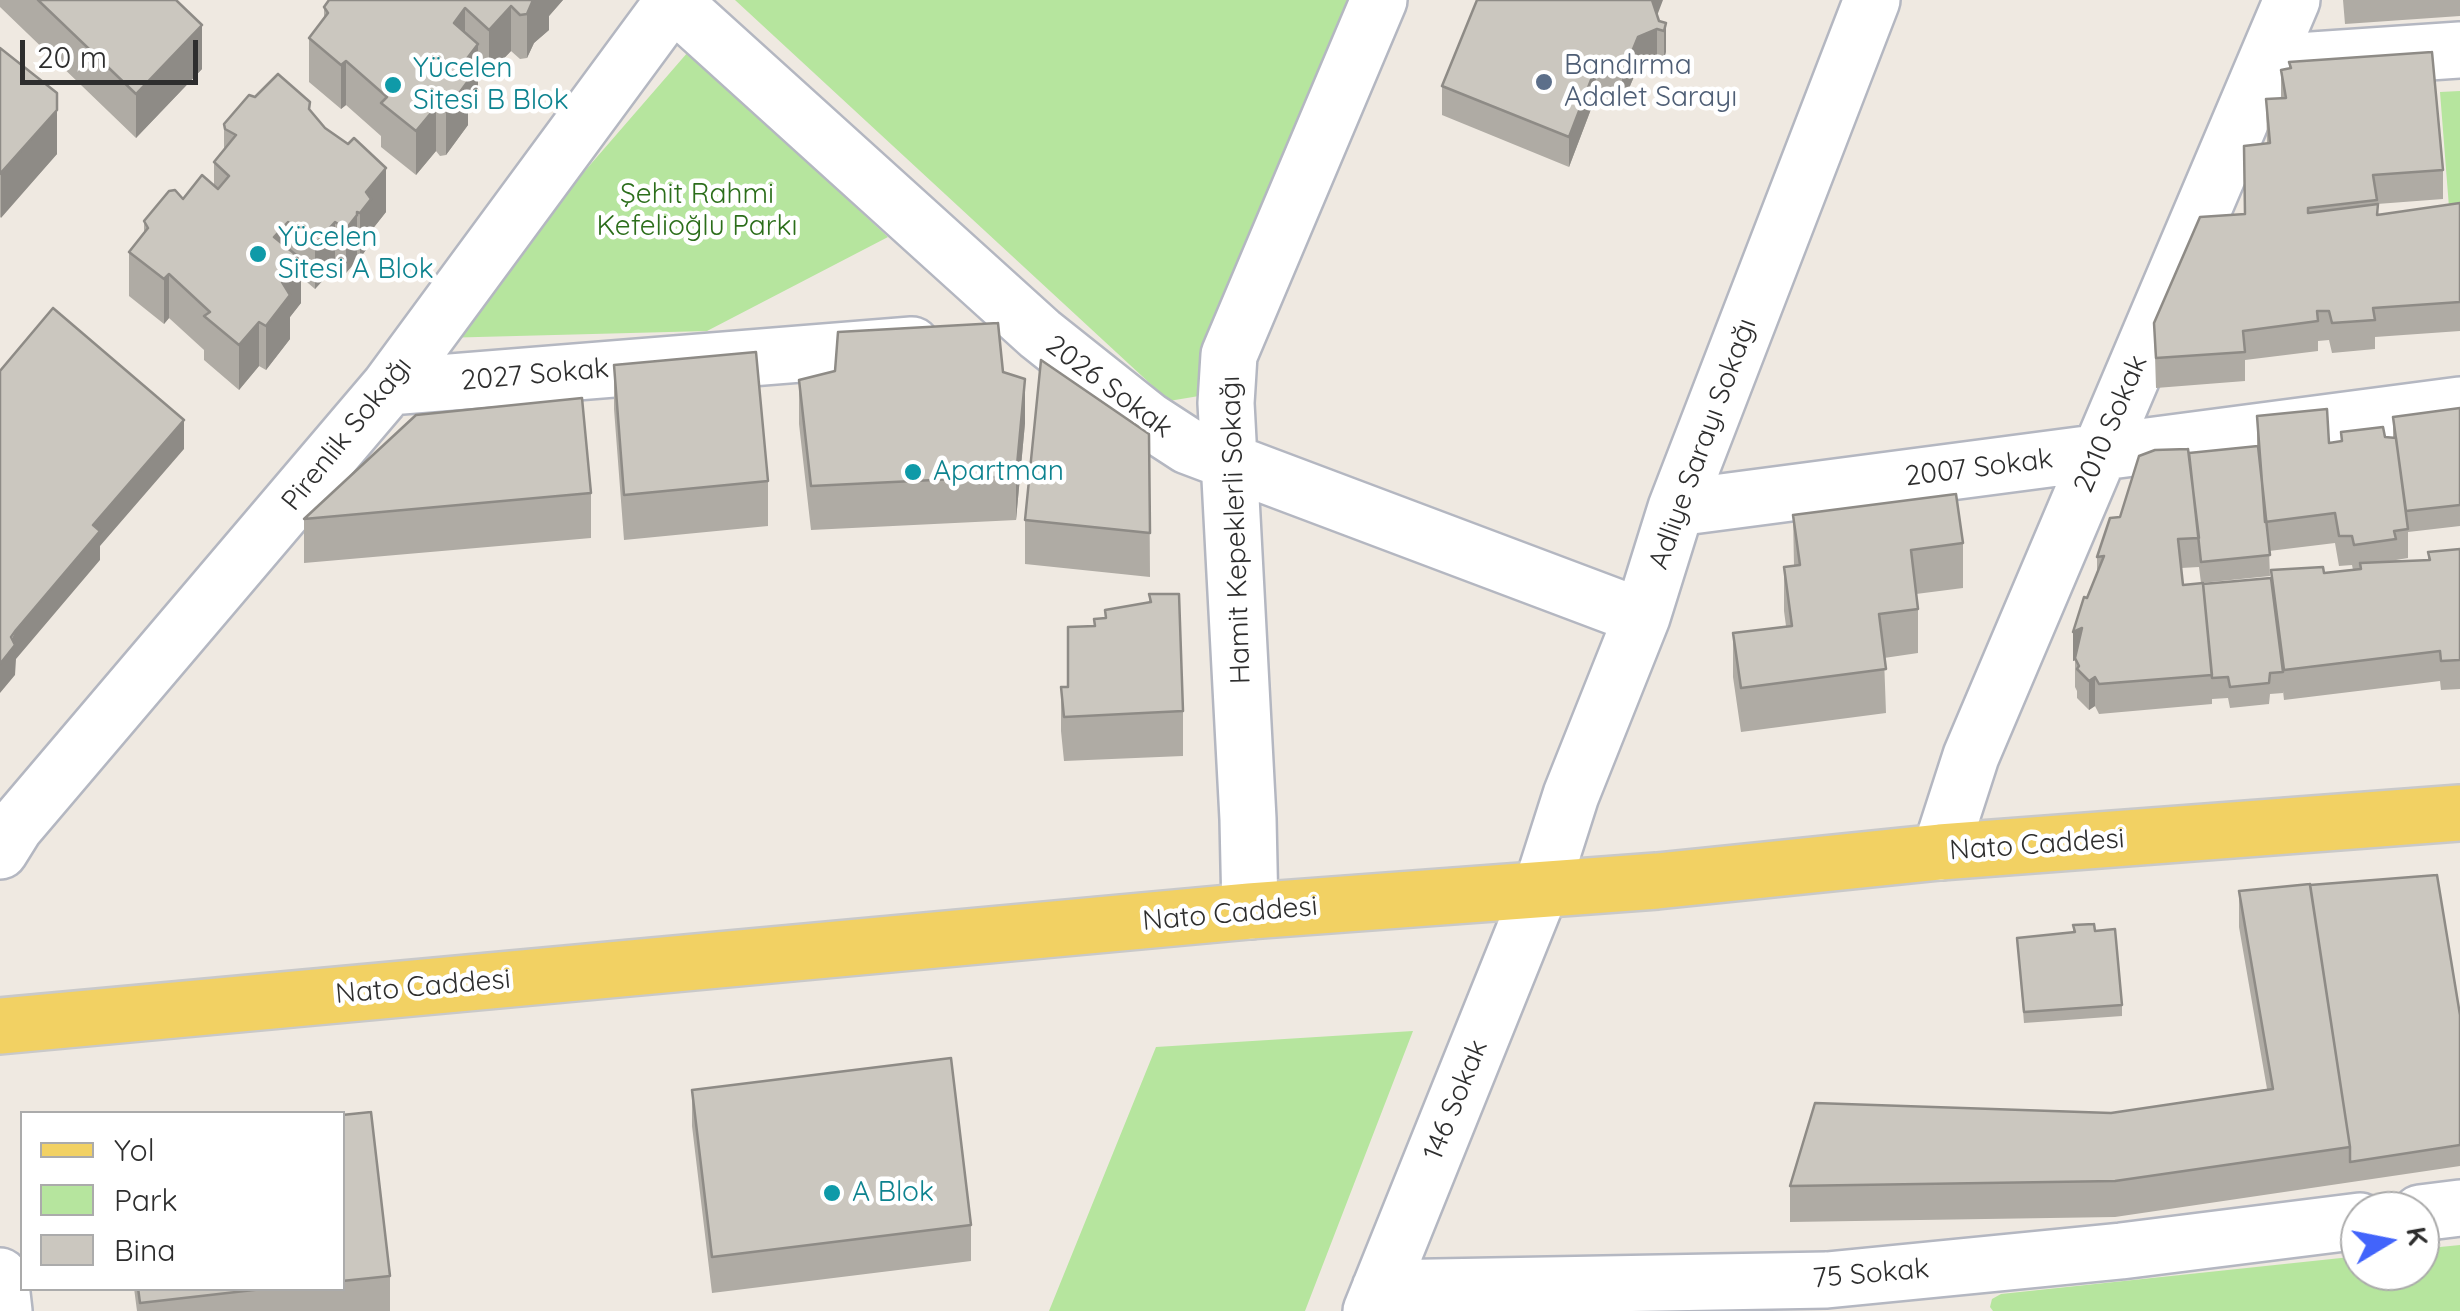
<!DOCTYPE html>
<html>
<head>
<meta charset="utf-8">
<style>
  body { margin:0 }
  #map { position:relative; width:2460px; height:1311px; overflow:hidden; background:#efe9e1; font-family:Quicksand,sans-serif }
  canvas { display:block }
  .legend { position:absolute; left:20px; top:1111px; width:325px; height:180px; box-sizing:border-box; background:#fff; border:2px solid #ababab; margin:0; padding:12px 18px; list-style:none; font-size:30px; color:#2e2e2e }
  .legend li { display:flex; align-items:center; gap:20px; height:50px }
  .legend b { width:50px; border:2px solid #ababab }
  .north { position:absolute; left:2340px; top:1191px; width:100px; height:100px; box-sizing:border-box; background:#fff; border:2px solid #ababab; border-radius:50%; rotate:80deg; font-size:28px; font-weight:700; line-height:40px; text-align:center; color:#2e2e2e }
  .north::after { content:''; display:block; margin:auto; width:35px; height:45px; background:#4264fb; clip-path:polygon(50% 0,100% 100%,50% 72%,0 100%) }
  .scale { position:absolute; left:20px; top:40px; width:178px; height:45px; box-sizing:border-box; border:5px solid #2e2e2e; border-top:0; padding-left:12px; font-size:30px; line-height:35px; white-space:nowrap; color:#2e2e2e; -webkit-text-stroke:8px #fff; paint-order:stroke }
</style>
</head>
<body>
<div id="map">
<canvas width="2460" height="1311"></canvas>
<ul class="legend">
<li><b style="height:12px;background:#f2d163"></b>Yol</li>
<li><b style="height:28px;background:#b6e59e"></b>Park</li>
<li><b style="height:28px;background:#cbc7bf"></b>Bina</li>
</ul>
<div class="north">K</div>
<div class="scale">20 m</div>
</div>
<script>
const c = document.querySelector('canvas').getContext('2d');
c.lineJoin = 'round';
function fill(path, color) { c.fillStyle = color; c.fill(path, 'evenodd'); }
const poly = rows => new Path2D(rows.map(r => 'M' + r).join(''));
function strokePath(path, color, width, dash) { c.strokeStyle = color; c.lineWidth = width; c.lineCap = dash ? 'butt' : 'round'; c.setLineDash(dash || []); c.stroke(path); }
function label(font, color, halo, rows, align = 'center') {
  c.font = font + ' Quicksand,sans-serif'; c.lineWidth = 9; c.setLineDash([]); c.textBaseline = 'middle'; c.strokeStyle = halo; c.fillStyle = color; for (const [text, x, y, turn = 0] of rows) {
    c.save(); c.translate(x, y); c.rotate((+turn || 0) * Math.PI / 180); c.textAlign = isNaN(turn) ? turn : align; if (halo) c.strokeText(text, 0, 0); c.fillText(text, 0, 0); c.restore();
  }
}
const green = poly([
  [735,0,1347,0,1199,396,1169,401],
  [688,52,888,237,707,331,440,338],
  [2460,91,2460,219,2450,220,2440,92],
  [1413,1031,1305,1311,1049,1311,1156,1047],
  [2460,1245,2460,1311,1993,1311,1990,1307,1992,1299,2001,1294,2360,1256,2360,1271,2420,1271,2420,1249]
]);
const minor = poly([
  [671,0,1040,334,1148,420,1188,446,1642,617],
  [2283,62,2460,50],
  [389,387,912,345],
  [1676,508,2460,405],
  [0,851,15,827,389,387,674,0],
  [1940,852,1971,756,2292,0],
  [1250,911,1248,819,1226,403,1229,355,1379,0],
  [2420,1213,2460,1208],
  [0,1276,4,1311],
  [1380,1288,1827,1280,2121,1251,2360,1221],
  [1371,1311,1541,889,1571,795,1642,617,1676,508,1872,0]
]);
const major = poly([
  [0,1026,1250,911,1657,881,1940,852,2460,813]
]);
const wall = poly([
  [0,0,176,0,202,69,136,138,0,7],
  [329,0,563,0,549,16,549,30,534,43,527,58,520,59,511,51,489,74,478,64,478,88,468,101,468,125,446,155,440,156,436,151,416,175,381,147,381,136,346,105,341,109,309,82,309,38,324,19,324,7],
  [2343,0,2460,0,2460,16,2345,24],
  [1657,15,1659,21,1666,23,1664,61,1657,58,1638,67,1622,105,1596,96,1569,167,1442,115,1442,86],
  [0,48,57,93,57,154,0,218],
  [2289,62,2443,170,2443,199,2377,204,2378,215,2460,203,2460,331,2375,337,2375,349,2332,353,2329,340,2318,341,2318,351,2245,360,2245,381,2156,388,2154,323,2245,214,2267,143,2266,99,2281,98,2281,70,2289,68],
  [310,111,386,212,371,231,371,243,360,258,357,256,357,260,346,273,335,267,315,289,301,277,301,303,290,317,290,339,266,370,259,366,239,390,204,360,204,350,169,318,164,324,129,296,129,252,144,234,144,221,183,199,214,185,214,162,224,150,224,124],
  [614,365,768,481,768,526,624,540,614,409],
  [1003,372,1025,423,1016,520,811,530,799,424,799,380],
  [2460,408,2460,526,2408,532,2408,558,2396,560,2428,560,2428,552,2460,549,2460,689,2441,690,2440,681,2284,700,2283,691,2283,693,2270,694,2269,704,2230,708,2228,698,2212,699,2212,704,2099,714,2095,706,2089,710,2077,698,2077,691,2075,687,2075,660,2073,661,2087,598,2097,573,2097,557,2120,517,2189,453,2257,446,2257,416,2329,443,2341,442,2341,432,2393,438,2393,417],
  [2335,543,2339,566,2352,565,2353,570,2324,573,2271,570,2271,578,2183,585,2181,568,2199,567,2201,583,2270,576,2269,551],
  [1149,434,1150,577,1025,564,1025,520],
  [591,493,591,538,304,563,304,519],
  [1793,515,1963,543,1963,588,1916,594,1918,609,1918,653,1884,658,1886,713,1741,732,1733,677,1733,633,1786,626,1784,611,1784,567,1794,566],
  [1149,594,1183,711,1183,756,1064,761,1061,731,1061,687,1068,687,1094,626,1094,619,1105,618,1105,610,1149,602],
  [2239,891,2460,1015,2460,1166,2115,1217,1790,1222,1790,1186,2111,1113,2267,1089,2239,927],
  [2073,925,2095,931,2122,1005,2122,1016,2024,1023,2017,938,2073,932],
  [692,1090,971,1225,971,1261,712,1293,692,1126],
  [342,1115,390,1276,390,1311,137,1311,134,1288,342,1288]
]);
const shadedWall = poly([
  [533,0,563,0,549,16,549,30,534,43,527,58,527,14],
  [1652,0,1663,0,1652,29],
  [511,6,511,51,489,74,489,30],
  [465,8,465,52,454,23],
  [1666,23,1666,52,1664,61,1664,31],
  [202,25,202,69,136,138,136,94],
  [1657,29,1657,58,1638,67,1622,105,1622,76,1638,37],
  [478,44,478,88,468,101,468,125,446,155,446,111,459,69],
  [346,61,346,105,341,109,341,65],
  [1596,67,1596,96,1569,167,1569,137],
  [436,107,436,151,416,175,416,131],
  [57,110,57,154,1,218,1,174],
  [386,168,386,212,371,231,371,243,360,258,360,213,366,192],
  [357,215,357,260,346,273,346,229],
  [288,222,288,266,274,237],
  [335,222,335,267,315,289,315,244],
  [301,259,301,303,290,317,290,339,266,370,266,326,282,282],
  [169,274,169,318,164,324,164,279],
  [259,322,259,366,239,390,239,345],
  [1025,379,1025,423,1016,520,1016,476],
  [184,420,184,449,100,546,100,560,16,659,15,675,0,693,0,664,16,630,93,525],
  [2082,628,2082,658,2073,661,2073,632],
  [2095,677,2095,706,2089,710,2089,681]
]);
const building = poly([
  [38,0,176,0,202,25,136,94,38,0],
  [329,0,533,0,527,14,520,15,511,6,489,30,465,8,454,23,478,44,459,69,468,81,446,111,440,112,436,107,416,131,381,103,387,97,346,61,341,65,309,38,328,13,324,7,329,0],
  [1477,0,1652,0,1659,21,1666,23,1664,31,1657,29,1638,37,1622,76,1596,67,1569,137,1442,86,1477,0],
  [0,48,57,93,57,110,0,174,0,48],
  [2432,52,2443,170,2373,175,2377,200,2308,208,2308,213,2378,204,2377,215,2460,203,2460,302,2373,308,2375,320,2332,323,2329,311,2317,311,2318,321,2243,331,2245,352,2156,358,2154,323,2200,217,2245,214,2244,146,2270,143,2266,99,2286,98,2281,70,2291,68,2289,62,2432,52],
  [278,74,310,102,309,109,325,128,348,144,354,138,386,168,366,192,371,199,360,213,357,212,357,215,346,229,335,222,315,244,288,222,274,237,301,259,282,282,290,295,266,326,259,322,239,345,204,316,210,312,169,274,164,279,129,252,148,228,144,221,169,191,175,190,183,199,202,175,218,189,229,176,214,162,236,135,225,129,224,124,249,95,255,97,278,74],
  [53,308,184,420,93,525,100,531,16,630,11,637,15,645,0,664,0,371,53,308],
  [998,323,1003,372,1025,379,1016,476,811,486,799,380,835,371,838,332,998,323],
  [756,352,768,481,624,495,614,365,756,352],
  [1041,360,1149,434,1150,533,1025,520,1041,360],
  [582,398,591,493,304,519,416,415,582,398],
  [2460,408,2460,505,2406,511,2393,417,2460,408],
  [2327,409,2329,443,2342,441,2341,432,2383,427,2385,437,2396,438,2408,529,2394,531,2396,539,2354,545,2352,536,2339,536,2335,513,2265,522,2257,416,2327,409],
  [2258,446,2270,555,2201,562,2189,453,2258,446],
  [2188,449,2199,538,2178,539,2183,585,2203,583,2212,675,2099,684,2095,677,2089,681,2077,669,2079,666,2075,658,2082,628,2073,632,2084,597,2087,598,2104,556,2097,557,2110,518,2120,517,2139,456,2155,450,2188,449],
  [1956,494,1963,543,1911,550,1918,609,1879,614,1886,669,1741,688,1733,633,1792,626,1784,567,1800,565,1793,515,1956,494],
  [2460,549,2460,660,2441,661,2440,651,2284,670,2271,570,2323,567,2324,573,2361,569,2360,563,2430,560,2428,552,2460,549],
  [2271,578,2283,672,2270,673,2269,683,2230,687,2228,677,2212,678,2203,584,2271,578],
  [1149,594,1179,594,1183,711,1064,717,1061,687,1068,687,1068,627,1095,626,1094,619,1106,618,1105,610,1151,602,1149,594],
  [2437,875,2460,1015,2460,1145,2350,1162,2350,1147,2310,885,2437,875],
  [2310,884,2350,1147,2115,1181,1790,1186,1815,1103,2111,1113,2273,1089,2239,891,2310,884],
  [2094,924,2095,931,2115,929,2122,1005,2024,1012,2017,938,2075,932,2073,925,2094,924],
  [951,1058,971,1225,712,1257,692,1090,951,1058],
  [371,1112,390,1276,342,1281,342,1115,371,1112],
  [138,1288,271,1288,140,1303,138,1288]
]);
const markers = [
  [1544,82,10,"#5c6f8a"],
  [393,85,10,"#0f9aa8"],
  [258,254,10,"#0f9aa8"],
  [913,472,10,"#0f9aa8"],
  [832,1193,10,"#0f9aa8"]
];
const serviceNames = [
  ["Bandırma",1564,66],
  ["Adalet Sarayı",1564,98]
];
const cultureNames = [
  ["Yücelen",413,69],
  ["Sitesi B Blok",413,101],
  ["Yücelen",278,238],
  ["Sitesi A Blok",278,270],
  ["Apartman",933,472],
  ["A Blok",852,1193]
];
const parkNames = [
  ["Şehit Rahmi",697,195],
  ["Kefelioğlu Parkı",697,227]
];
const streetNames = [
  ["2027 Sokak",535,375,-5],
  ["2026 Sokak",1109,387,37],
  ["2010 Sokak",2111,424,-67],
  ["Pirenlik Sokağı",347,434,-51],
  ["Adliye Sarayı Sokağı",1703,444,-70],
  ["2007 Sokak",1979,468,-7],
  ["Hamit Kepeklerli Sokağı",1236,530,-92],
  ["Nato Caddesi",2037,845,-4],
  ["Nato Caddesi",1230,914,-5],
  ["Nato Caddesi",423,987,-5],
  ["146 Sokak",1456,1100,-68],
  ["75 Sokak",1871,1274,-5]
];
fill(green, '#b6e59e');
strokePath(minor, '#b4b7c1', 60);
strokePath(major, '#c9c9c9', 60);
strokePath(minor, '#fff', 55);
strokePath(major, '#f2d163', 55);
fill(wall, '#afaba4');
fill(shadedWall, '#8e8b86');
fill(building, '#cbc7bf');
strokePath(building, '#8e8b86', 2.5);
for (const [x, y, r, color] of markers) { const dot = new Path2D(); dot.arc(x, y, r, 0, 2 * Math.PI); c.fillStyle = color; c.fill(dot); strokePath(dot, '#fff', 4); }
label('28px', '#4e5e75', '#fff', serviceNames, 'left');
label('28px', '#0d838f', '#fff', cultureNames, 'left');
label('28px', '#2c6e1b', '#fff', parkNames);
label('28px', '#2e2e2e', '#fff', streetNames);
</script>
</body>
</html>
